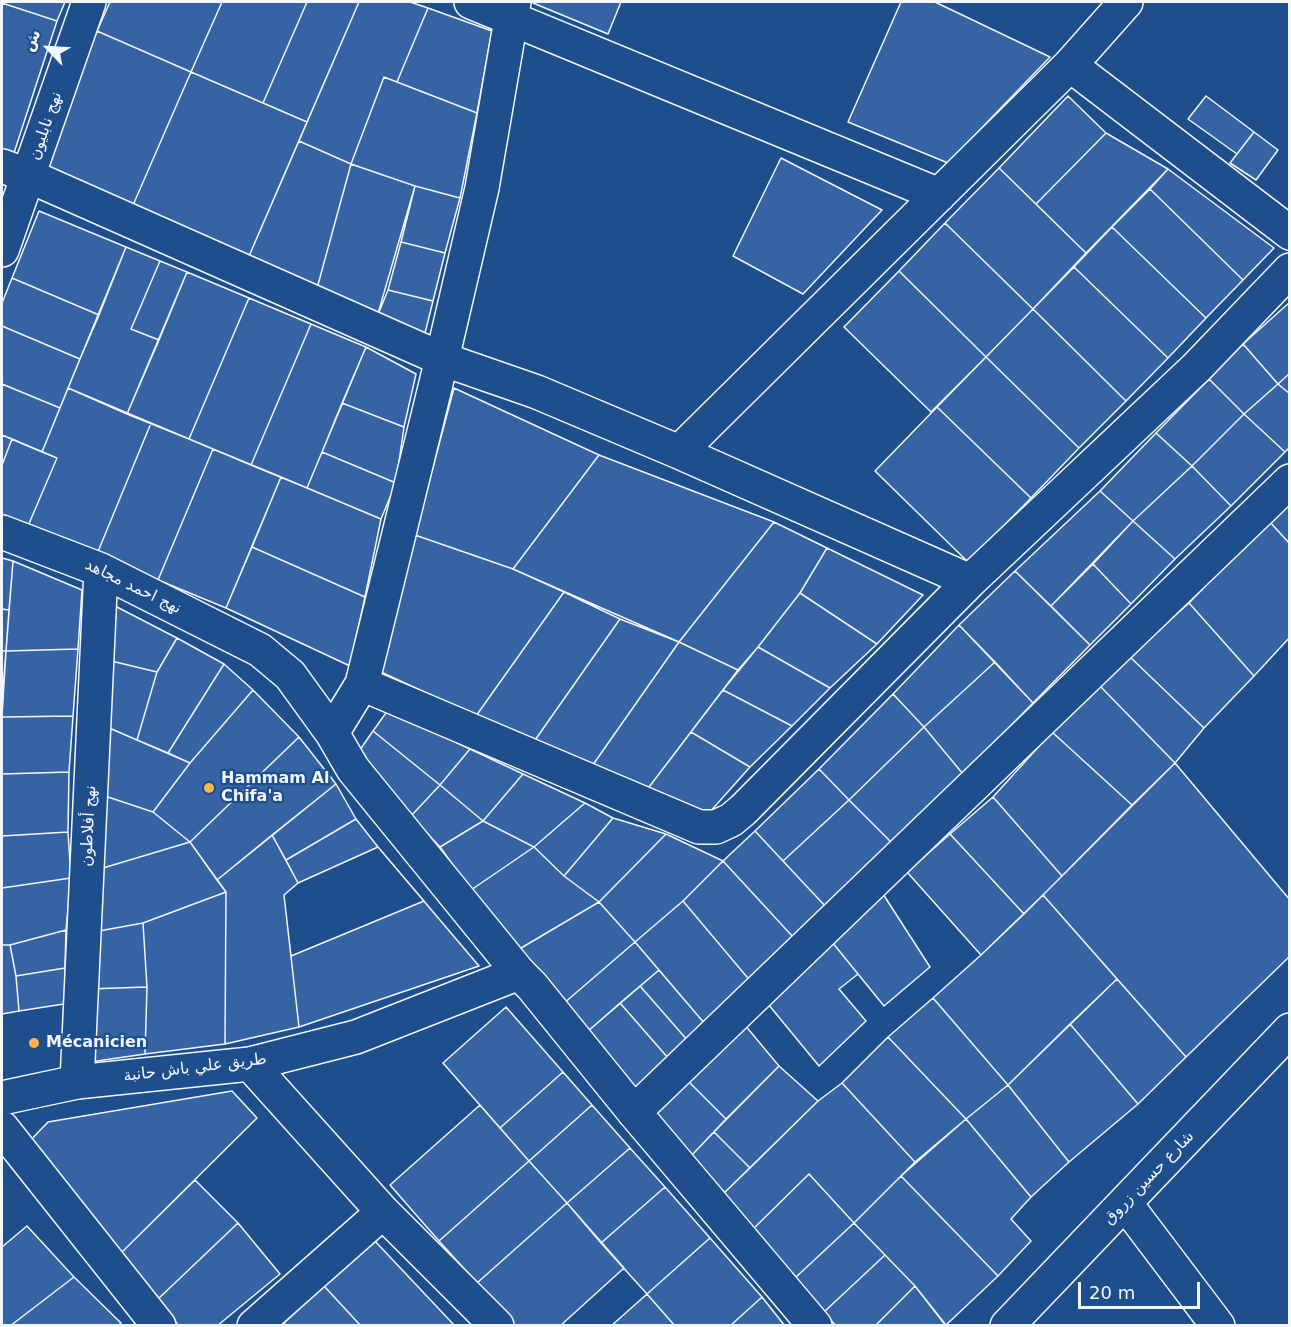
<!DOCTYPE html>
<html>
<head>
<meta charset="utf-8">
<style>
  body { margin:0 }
  #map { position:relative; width:1291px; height:1327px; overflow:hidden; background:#1f4e8c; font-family:"DejaVu Sans",Cairo,sans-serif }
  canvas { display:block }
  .frame { position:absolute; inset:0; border:3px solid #f2f6ff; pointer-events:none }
  .north { position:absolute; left:18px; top:18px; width:60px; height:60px; -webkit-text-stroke:4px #1f4e8c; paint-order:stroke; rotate:295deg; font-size:16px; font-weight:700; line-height:24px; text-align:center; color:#f2f6ff }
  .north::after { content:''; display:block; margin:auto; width:21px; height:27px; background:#f2f6ff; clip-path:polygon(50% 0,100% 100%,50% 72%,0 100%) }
  .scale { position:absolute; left:1078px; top:1282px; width:122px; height:27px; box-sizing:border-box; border:3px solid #f2f6ff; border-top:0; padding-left:8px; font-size:18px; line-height:21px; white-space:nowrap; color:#f2f6ff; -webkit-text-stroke:4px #1f4e8c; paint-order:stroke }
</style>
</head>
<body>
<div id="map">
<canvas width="1291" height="1327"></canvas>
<div class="frame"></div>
<div class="north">ش</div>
<div class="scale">20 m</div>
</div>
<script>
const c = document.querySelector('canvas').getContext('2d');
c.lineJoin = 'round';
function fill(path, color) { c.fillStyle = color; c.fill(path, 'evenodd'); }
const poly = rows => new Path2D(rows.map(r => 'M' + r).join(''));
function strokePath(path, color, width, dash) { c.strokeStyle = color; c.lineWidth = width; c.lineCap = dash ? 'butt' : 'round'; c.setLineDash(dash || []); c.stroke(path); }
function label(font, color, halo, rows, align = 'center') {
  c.font = font + ' "DejaVu Sans",Cairo,sans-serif'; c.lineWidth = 4.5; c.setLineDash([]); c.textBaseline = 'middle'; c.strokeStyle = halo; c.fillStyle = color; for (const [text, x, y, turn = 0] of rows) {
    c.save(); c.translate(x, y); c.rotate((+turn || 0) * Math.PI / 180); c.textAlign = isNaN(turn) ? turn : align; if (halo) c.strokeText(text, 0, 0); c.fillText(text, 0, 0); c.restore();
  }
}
const building = poly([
  [2,2,65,2,57,21,2,3,2,2],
  [110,2,222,2,191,72,97,31,110,2],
  [222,2,307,2,263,103,191,72,222,2],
  [307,2,359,2,307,122,263,103,307,2],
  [359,2,410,2,428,8,397,82,384,77,351,164,299,141,359,2],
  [534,2,621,2,608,34,533,3,534,2],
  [901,2,935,2,1050,57,948,163,848,122,901,2],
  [2,3,57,21,12,159,2,155,2,3],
  [428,8,492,31,477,113,397,82,428,8],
  [97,31,191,72,130,212,36,171,97,31],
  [191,72,307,122,246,263,130,212,191,72],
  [384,77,477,113,460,198,415,186,351,164,384,77],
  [1068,96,1106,133,1036,204,999,168,1068,96],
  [1206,96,1254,132,1237,154,1188,119,1206,96],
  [1254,132,1278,150,1256,180,1230,163,1254,132],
  [1106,133,1168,169,1086,253,1036,204,1106,133],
  [299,141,351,164,316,292,246,263,299,141],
  [781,158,882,210,803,294,733,256,781,158],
  [351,164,415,186,377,317,316,292,351,164],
  [999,168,1086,253,1033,309,945,223,999,168],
  [1168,169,1274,248,1243,280,1150,189,1168,169],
  [415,186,460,198,445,253,401,242,415,186],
  [1150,189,1243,280,1206,318,1112,227,1150,189],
  [39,211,126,247,99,315,12,278,39,211],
  [945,223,1033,309,986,357,899,271,945,223],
  [1112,227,1206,318,1168,358,1074,267,1112,227],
  [401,242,445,253,433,301,388,290,401,242],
  [126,247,160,261,131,329,159,340,127,414,68,388,126,247],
  [160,261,187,272,159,340,131,329,160,261],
  [1074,267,1168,358,1126,401,1033,309,1074,267],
  [899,271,986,357,931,412,844,327,899,271],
  [187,272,249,298,189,439,127,414,187,272],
  [12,278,99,315,80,359,2,326,2,303,12,278],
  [388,290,433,301,425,333,377,317,388,290],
  [249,298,311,324,251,465,189,439,249,298],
  [1290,302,1290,373,1278,384,1243,344,1290,302],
  [1033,309,1126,401,1079,448,986,357,1033,309],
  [311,324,366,347,307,488,251,465,311,324],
  [2,326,80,359,60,408,2,384,2,326],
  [1243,344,1278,384,1244,414,1209,379,1243,344],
  [366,347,416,374,404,427,342,403,366,347],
  [986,357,1079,448,1031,498,937,407,986,357],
  [1290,373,1290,394,1278,384,1290,373],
  [1209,379,1244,414,1192,466,1156,433,1209,379],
  [2,384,60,408,42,452,2,435,2,384],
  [1278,384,1290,394,1290,447,1285,452,1244,414,1278,384],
  [68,388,151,423,97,554,28,526,57,458,42,452,68,388],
  [454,388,599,455,513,569,415,535,454,388],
  [342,403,404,427,396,483,322,452,342,403],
  [937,407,1031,498,968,562,875,471,937,407],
  [1244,414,1285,452,1231,506,1192,466,1244,414],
  [151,423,213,449,158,580,97,554,151,423],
  [1156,433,1192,466,1133,521,1100,491,1156,433],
  [2,435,12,439,2,465,2,435],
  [12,439,57,458,28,526,2,514,2,465,12,439],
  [213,449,281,477,226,608,158,580,213,449],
  [322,452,396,483,381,519,307,488,322,452],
  [599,455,774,522,679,642,513,569,599,455],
  [1192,466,1231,506,1175,559,1133,521,1192,466],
  [281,477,381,519,365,597,252,547,281,477],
  [1100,491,1133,521,1051,606,1015,571,1100,491],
  [1290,498,1290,544,1268,520,1290,498],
  [1268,520,1290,544,1290,637,1254,676,1189,603,1268,520],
  [1133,521,1175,559,1131,604,1093,564,1133,521],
  [774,522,827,548,800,593,758,647,738,670,679,642,774,522],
  [415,535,513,569,564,592,476,716,381,672,415,535],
  [252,547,365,597,350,666,226,608,252,547],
  [827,548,923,595,877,644,800,593,827,548],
  [2,558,13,561,9,610,2,609,2,558],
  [13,561,82,590,78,649,6,651,13,561],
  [1093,564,1131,604,1090,645,1051,606,1093,564],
  [1015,571,1090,645,1033,703,959,625,1015,571],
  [564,592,620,619,533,743,476,716,564,592],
  [800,593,877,644,830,688,758,647,800,593],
  [1189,603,1254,676,1204,728,1129,656,1189,603],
  [115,606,177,638,157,672,103,659,115,606],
  [2,609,9,610,6,651,2,651,2,609],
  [620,619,679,642,590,769,533,743,620,619],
  [959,625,995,662,924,727,893,694,959,625],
  [177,638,224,664,168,753,137,740,157,672,177,638],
  [679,642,738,670,643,795,590,769,679,642],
  [758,647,830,688,792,726,723,690,758,647],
  [78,649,73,716,2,717,6,651,78,649],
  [2,651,6,651,2,702,2,651],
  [1129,656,1204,728,1175,763,1100,686,1129,656],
  [103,659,157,672,137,740,100,724,103,659],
  [995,662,1033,703,963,774,924,727,995,662],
  [224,664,253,690,190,763,168,753,224,664],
  [1100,686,1175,763,1132,805,1052,732,1100,686],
  [253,690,299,737,190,842,153,812,190,763,253,690],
  [723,690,792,726,750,767,691,732,723,690],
  [893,694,924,727,849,800,819,769,893,694],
  [388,710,470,749,440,785,373,731,388,710],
  [73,716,69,772,2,774,2,717,73,716],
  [100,724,190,763,153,812,96,793,100,724],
  [924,727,963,774,893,844,849,800,924,727],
  [373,731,440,785,411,816,355,757,373,731],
  [691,732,750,767,709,813,643,795,691,732],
  [1052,732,1132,805,1062,876,993,797,1052,732],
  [299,737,336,784,217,880,190,842,299,737],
  [470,749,523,774,483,821,440,785,470,749],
  [1175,763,1290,900,1290,956,1186,1057,1043,895,1175,763],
  [819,769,849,800,783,861,755,831,819,769],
  [69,772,68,832,2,836,2,774,69,772],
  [523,774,585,803,534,847,483,821,523,774],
  [336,784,356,819,286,860,272,835,336,784],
  [440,785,483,821,440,847,411,816,440,785],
  [96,793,153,812,190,842,93,871,96,793],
  [993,797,1062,876,1024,914,950,834,993,797],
  [849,800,893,844,826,907,783,861,849,800],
  [585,803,613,818,564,876,534,847,585,803],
  [613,818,666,834,599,902,564,876,613,818],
  [356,819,378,847,298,883,286,860,356,819],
  [483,821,534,847,471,890,440,847,483,821],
  [755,831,826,907,794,938,723,861,755,831],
  [68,832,71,878,2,888,2,836,68,832],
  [666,834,723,861,683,901,635,942,599,902,666,834],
  [950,834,1024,914,981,955,907,872,950,834],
  [272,835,298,883,284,895,299,1027,225,1044,226,892,217,880,272,835],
  [190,842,226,892,143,923,88,933,93,871,190,842],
  [378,847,424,901,291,956,284,895,298,883,378,847],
  [378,847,479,966,299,1027,284,895,298,883,378,847],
  [534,847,564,876,599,902,516,951,471,890,534,847],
  [723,861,794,938,752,983,683,901,723,861],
  [71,878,66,930,10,945,2,945,2,888,71,878],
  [226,892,225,1044,145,1054,147,987,143,923,226,892],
  [883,894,930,967,884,1006,832,942,883,894],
  [1043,895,1117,979,1008,1085,933,998,981,955,1043,895],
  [683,901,752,983,705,1024,635,942,683,901],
  [599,902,635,942,563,1004,516,951,599,902],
  [143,923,147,987,88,989,88,933,143,923],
  [66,930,65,968,16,976,10,945,66,930],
  [635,942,659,970,587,1032,563,1004,635,942],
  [832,942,858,974,839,989,866,1021,819,1066,768,1004,832,942],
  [2,945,10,945,16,976,19,1011,2,1014,2,945],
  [65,968,70,1003,19,1011,16,976,65,968],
  [659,970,705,1024,689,1042,640,986,659,970],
  [1117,979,1186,1057,1138,1104,1070,1024,1117,979],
  [640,986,689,1042,669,1059,620,1003,640,986],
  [147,987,145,1054,90,1062,88,989,147,987],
  [933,998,1008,1085,966,1119,888,1037,933,998],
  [620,1003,669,1059,635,1088,587,1032,620,1003],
  [506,1007,563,1072,500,1128,443,1063,506,1007],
  [744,1024,779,1066,726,1119,689,1082,744,1024],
  [1070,1024,1138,1104,1069,1162,1008,1085,1070,1024],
  [888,1037,966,1119,915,1162,842,1083,888,1037],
  [779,1066,818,1101,750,1168,714,1132,779,1066],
  [563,1072,592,1105,529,1161,500,1128,563,1072],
  [689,1082,726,1119,691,1156,653,1115,689,1082],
  [842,1083,915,1162,854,1223,809,1174,750,1232,723,1194,818,1101,842,1083],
  [1008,1085,1069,1162,1031,1197,966,1119,1008,1085],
  [232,1091,257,1118,118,1256,23,1148,48,1122,232,1091],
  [480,1105,529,1161,439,1241,390,1185,480,1105],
  [592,1105,630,1148,567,1203,529,1161,592,1105],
  [966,1119,1031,1197,1011,1219,1031,1241,998,1276,901,1176,966,1119],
  [714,1132,750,1168,723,1194,691,1156,714,1132],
  [630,1148,665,1187,601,1243,567,1203,630,1148],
  [529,1161,567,1203,477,1283,439,1241,529,1161],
  [809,1174,854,1223,795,1278,750,1232,809,1174],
  [901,1176,998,1276,946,1325,915,1286,854,1223,901,1176],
  [195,1180,238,1223,157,1300,118,1256,195,1180],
  [665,1187,710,1238,647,1294,601,1243,665,1187],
  [567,1203,624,1268,560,1326,514,1326,477,1283,567,1203],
  [238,1223,280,1274,217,1326,179,1326,157,1300,238,1223],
  [854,1223,885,1255,824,1312,795,1278,854,1223],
  [27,1226,74,1277,10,1326,2,1326,2,1247,27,1226],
  [710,1238,762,1297,730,1326,675,1326,647,1294,710,1238],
  [373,1239,455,1326,361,1326,324,1286,373,1239],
  [885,1255,915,1286,875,1326,836,1326,824,1312,885,1255],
  [74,1277,121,1323,118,1326,10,1326,74,1277],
  [324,1286,361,1326,286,1326,284,1323,324,1286],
  [915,1286,946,1326,875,1326,915,1286],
  [647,1294,675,1326,611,1326,647,1294],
  [762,1297,785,1326,730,1326,762,1297]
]);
const street = poly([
  [471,2,939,195],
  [1070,65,1290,233],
  [2,166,29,176,442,359,537,392,679,452,970,581],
  [2,250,89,2],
  [679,452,1070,65,1126,2],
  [2,532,101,570,260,650,290,675,332,733,353,769,519,973],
  [362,684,699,827,716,827,731,820,743,810,970,581,1197,367,1290,270],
  [332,733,362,684,442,359,482,188,514,2],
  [250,1064,383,1212,497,1326],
  [77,1082,101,570],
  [634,1112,1290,481],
  [2,1128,159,1326],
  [1125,1203,1218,1326],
  [254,1326,383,1212]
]);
const secondary = poly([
  [2,1098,77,1082,250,1064,356,1037,519,973,532,986,634,1112,815,1326],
  [1007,1326,1290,1030]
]);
const markers = [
  [209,788,6,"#ffb74d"],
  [34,1043,6,"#ffb74d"]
];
const streetNames = [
  ["نهج نابليون",46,126,-71],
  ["نهج احمد مجاهد",133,587,26],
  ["نهج أفلاطون",89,826,-87],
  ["طريق علي باش حانبة",195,1068,-7],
  ["شارع حسين زروق",1149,1178,-46]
];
const poiNames = [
  ["Hammam Al",221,779],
  ["Chifa'a",221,797],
  ["Mécanicien",46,1043]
];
fill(building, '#3563a3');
strokePath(building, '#f2f6ff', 1.5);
strokePath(street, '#f2f6ff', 36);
strokePath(secondary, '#f2f6ff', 36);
strokePath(street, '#1f4e8c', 33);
strokePath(secondary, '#1f4e8c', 33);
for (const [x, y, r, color] of markers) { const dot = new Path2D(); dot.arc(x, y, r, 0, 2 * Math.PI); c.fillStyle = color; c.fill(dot); strokePath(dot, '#1f4e8c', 2); }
label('16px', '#f2f6ff', '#1f4e8c', streetNames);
label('bold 16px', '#f2f6ff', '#1f4e8c', poiNames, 'left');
</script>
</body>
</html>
